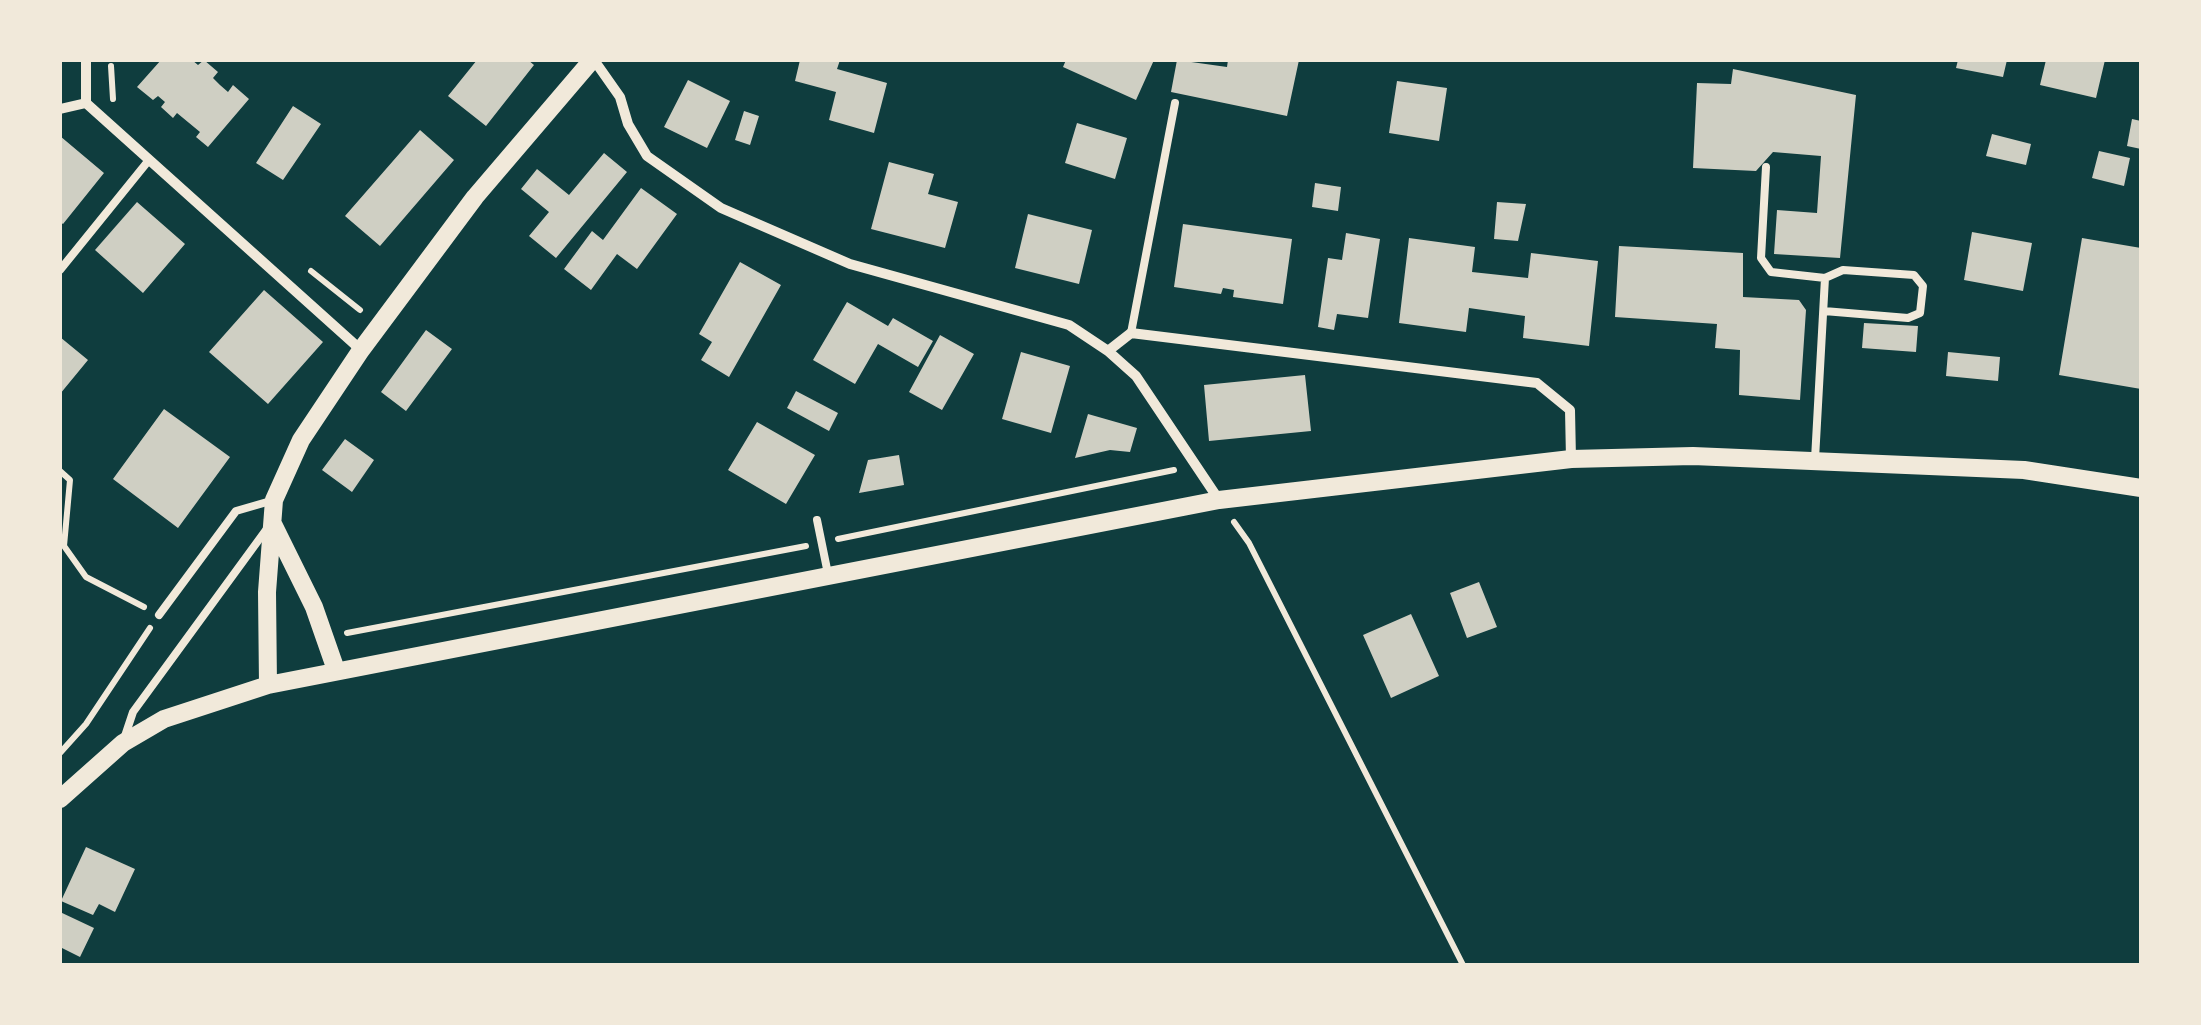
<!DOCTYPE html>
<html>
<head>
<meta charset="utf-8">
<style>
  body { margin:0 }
  #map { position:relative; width:2201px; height:1025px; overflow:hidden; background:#0f3d3e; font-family:Helvetica,sans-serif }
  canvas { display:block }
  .frame { position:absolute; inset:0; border:62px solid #f1e9da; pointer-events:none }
</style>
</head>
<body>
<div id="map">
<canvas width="2201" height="1025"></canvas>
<div class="frame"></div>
</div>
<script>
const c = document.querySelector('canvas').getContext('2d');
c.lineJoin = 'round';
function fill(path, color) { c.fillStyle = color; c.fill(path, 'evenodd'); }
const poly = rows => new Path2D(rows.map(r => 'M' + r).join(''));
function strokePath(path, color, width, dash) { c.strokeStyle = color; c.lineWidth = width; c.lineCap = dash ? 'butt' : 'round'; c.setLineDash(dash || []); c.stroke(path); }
const building = poly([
  [161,60,192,60,198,65,204,60,218,72,213,78,220,85,228,92,233,85,249,99,208,147,196,137,200,132,177,113,173,118,161,107,165,102,158,96,153,100,137,87],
  [477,60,528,60,534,65,486,126,448,96],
  [800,60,840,60,837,69,887,83,874,133,829,120,836,92,795,81],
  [1066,60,1154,60,1136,100,1063,67],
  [1177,60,1227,67,1228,60,1299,60,1287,116,1171,92],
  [1958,60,2007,60,2003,77,1956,68],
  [2046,60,2105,60,2096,98,2040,85],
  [1733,69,1856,95,1840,258,1774,254,1777,210,1817,213,1821,156,1773,152,1756,171,1693,168,1697,83,1731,84],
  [688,80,730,101,707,148,664,127],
  [1397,81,1447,88,1439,141,1389,133],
  [293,106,321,124,283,180,256,163],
  [744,111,759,116,750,145,735,140],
  [2132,119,2141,121,2141,149,2127,146],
  [1077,123,1127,138,1115,179,1065,163],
  [420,130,454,160,380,246,345,216],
  [1992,134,2031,144,2026,165,1986,156],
  [60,136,104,173,63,224,60,222],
  [2099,151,2130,158,2124,186,2092,178],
  [604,153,627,172,556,258,529,236,549,212,521,189,537,169,569,195],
  [889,162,934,174,928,194,958,202,945,248,871,229],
  [1315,183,1341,187,1338,211,1312,207],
  [641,188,677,214,637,269,617,254,591,290,564,269,592,231,603,240],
  [137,202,185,244,143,293,95,250],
  [1497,202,1526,204,1518,241,1494,239],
  [1028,214,1092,230,1079,284,1015,268],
  [1183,224,1292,239,1283,304,1233,297,1234,290,1223,288,1221,294,1174,287],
  [1972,232,2032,243,2023,291,1964,280],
  [1346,233,1380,239,1368,318,1337,314,1334,330,1318,327,1328,258,1342,260],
  [1409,238,1475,247,1472,272,1528,278,1531,253,1598,261,1589,346,1523,338,1525,316,1469,308,1466,332,1399,323],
  [2082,238,2141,248,2141,389,2059,375],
  [1619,246,1743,253,1743,297,1799,300,1806,310,1800,400,1739,395,1740,350,1715,348,1717,324,1615,317],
  [740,262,781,285,729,377,701,360,712,342,699,334],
  [264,290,323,342,268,404,209,352],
  [847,302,888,326,893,318,933,341,918,367,878,344,855,384,813,360],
  [1864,323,1918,326,1916,352,1862,348],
  [426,330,452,349,406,411,381,392],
  [940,335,974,354,942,410,909,392],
  [60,337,88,360,60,394],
  [1021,352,1070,366,1051,433,1002,419],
  [1948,352,2000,357,1998,381,1946,376],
  [1305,375,1311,431,1209,441,1204,385],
  [796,391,838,413,829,431,787,408],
  [164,409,230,457,178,528,113,479],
  [1088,414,1137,428,1130,452,1110,450,1075,458],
  [757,422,815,455,786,504,728,470],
  [345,439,374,460,352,492,322,470],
  [899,455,904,485,859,493,868,460],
  [1479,582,1497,627,1467,638,1450,593],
  [1411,614,1439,676,1391,698,1363,635],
  [86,847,135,869,115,912,99,904,93,915,61,901],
  [60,912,94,928,80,957,60,947]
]);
const path = poly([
  [111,66,113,99],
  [311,271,360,310],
  [60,471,70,480,64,546,86,577,144,607],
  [1234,522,1249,543,1463,965],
  [838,539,1174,470],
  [347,633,806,546],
  [60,753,86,724,150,628]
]);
const service = poly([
  [1766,167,1761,258,1771,272,1825,278,1815,459],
  [60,270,149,160],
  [1824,311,1908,318,1920,313,1923,286,1914,275,1843,270,1825,278],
  [1131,333,1175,103],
  [817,520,828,574],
  [159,615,236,511,274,500],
  [125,736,133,712,266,530]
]);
const minor = poly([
  [86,60,86,103,361,350],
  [594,60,620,97,628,124,647,156,721,208,850,264,1069,325,1108,351,1136,376,1219,500],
  [60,109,86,103],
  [1108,351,1131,333,1537,383,1570,410,1571,459]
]);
const tertiary = poly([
  [273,524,314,607,336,670],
  [268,685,267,592,274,500,301,440,361,350,475,197,592,60],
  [60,799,123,743,164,719,268,685,1219,500,1571,459,1693,456,2024,470,2141,488]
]);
fill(building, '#cfcfc3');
strokePath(path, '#f1e9da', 6);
strokePath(service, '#f1e9da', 8);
strokePath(minor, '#f1e9da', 10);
strokePath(tertiary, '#f1e9da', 18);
</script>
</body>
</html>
